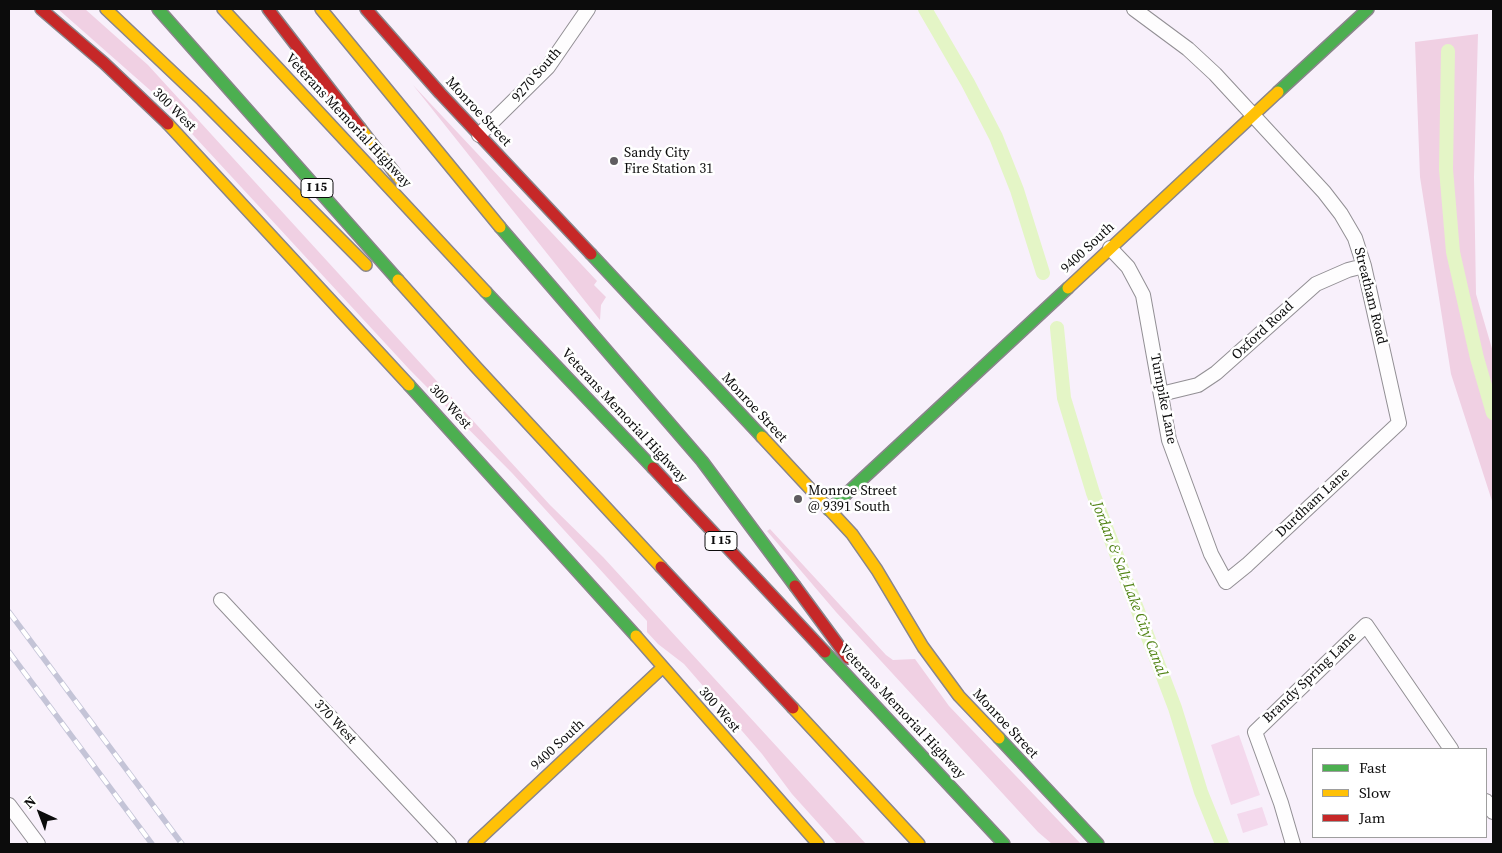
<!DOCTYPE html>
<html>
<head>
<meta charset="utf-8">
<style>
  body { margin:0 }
  #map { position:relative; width:1502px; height:853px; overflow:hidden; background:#f8f0fb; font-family:"Source Serif 4",serif }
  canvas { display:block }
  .frame { position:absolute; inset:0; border:10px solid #0c0c0c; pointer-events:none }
  .legend { position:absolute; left:1312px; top:748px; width:175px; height:90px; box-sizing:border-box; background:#fff; border:1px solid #9e9e9e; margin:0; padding:6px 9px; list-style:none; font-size:15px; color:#0c0c0c }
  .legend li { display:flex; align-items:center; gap:10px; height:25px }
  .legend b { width:25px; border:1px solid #9e9e9e }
  .north { position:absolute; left:15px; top:788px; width:50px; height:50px; -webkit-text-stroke:4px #fff; paint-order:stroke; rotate:317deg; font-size:14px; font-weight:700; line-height:20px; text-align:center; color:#0c0c0c }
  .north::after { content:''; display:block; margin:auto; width:18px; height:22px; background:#0c0c0c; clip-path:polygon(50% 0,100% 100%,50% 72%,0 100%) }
</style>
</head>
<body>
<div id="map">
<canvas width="1502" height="853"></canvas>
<div class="frame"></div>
<ul class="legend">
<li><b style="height:6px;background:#4caf50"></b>Fast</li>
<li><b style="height:6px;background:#ffc107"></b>Slow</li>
<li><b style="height:6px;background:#c62828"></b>Jam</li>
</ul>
<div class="north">N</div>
</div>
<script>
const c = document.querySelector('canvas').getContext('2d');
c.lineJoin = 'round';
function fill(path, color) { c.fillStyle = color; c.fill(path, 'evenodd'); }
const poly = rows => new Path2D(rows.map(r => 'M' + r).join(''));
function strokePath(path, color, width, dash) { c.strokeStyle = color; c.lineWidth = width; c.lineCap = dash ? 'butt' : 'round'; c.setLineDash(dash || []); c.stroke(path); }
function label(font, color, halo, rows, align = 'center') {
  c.font = font + ' "Source Serif 4",serif'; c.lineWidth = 5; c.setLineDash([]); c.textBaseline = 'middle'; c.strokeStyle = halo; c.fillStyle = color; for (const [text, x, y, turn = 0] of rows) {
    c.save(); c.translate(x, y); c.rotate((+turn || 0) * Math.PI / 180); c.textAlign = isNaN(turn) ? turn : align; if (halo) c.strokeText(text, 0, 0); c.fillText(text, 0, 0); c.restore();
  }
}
const green = poly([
  [58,9,85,9,148,65,550,505,603,557,866,844,837,844,792,794,762,754,684,664,658,644,647,632,647,621,512,473,409,369,159,98],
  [1478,34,1474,177,1476,294,1493,352,1493,504,1451,374,1420,177,1415,42],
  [413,85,597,281,594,285,606,297,601,305,600,320],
  [770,529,886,655,893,660,915,659,949,706,1081,844,1052,844,1038,832,836,612,767,531]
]);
const pitch = poly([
  [1239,735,1260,795,1231,805,1211,745],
  [1262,807,1268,825,1243,833,1237,814]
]);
const canal = poly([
  [925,9,968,83,996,137,1017,190,1043,273],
  [1448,51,1446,169,1453,252,1477,358,1493,413],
  [1057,328,1064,398,1093,493,1175,708,1201,792,1222,844]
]);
const street = poly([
  [479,135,548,67,588,9],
  [1110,248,1128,267,1143,295,1169,440,1211,554,1226,582,1247,565,1399,423,1364,266,1355,238,1341,214,1324,192,1215,74,1188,49,1134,9],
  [1161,394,1198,385,1216,373,1316,284,1348,270,1364,266],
  [221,600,449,844],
  [1486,801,1493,812],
  [9,805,38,844],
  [1293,844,1281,803,1255,732,1366,625,1451,749]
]);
const fast = poly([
  [158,9,398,280],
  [1278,92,1368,9],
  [500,227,702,461,795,586],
  [591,254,762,437],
  [486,292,653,468],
  [409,385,636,636],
  [829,510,1068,288],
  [825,652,1004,844],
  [999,738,1098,844]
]);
const slow = poly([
  [106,9,202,100,366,265],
  [223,9,486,292],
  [321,9,500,227],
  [168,124,409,385],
  [360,128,401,181],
  [398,280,476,367,661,567],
  [1068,288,1278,92],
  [762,437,852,534,877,570,923,647,959,696,999,738],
  [636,636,818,844],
  [793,708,919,844],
  [474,844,662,668]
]);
const jam = poly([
  [41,9,104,63,168,124],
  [268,9,360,128],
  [366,9,440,93,591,254],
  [653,468,825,652],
  [661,567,793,708],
  [795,586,848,658]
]);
const rail = poly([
  [9,612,182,844],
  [9,652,152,844]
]);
const markers = [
  [614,161,5,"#5f5c60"],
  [798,499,5,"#5f5c60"]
];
const shields = [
  [317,188,32],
  [721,541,32]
];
const shieldNames = [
  ["I 15",317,188],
  ["I 15",721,541]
];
const streetNames = [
  ["9270 South",537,75,-49],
  ["300 West",174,110,45],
  ["Monroe Street",478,112,47],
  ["Veterans Memorial Highway",348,121,47],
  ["9400 South",1088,248,-43],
  ["Streatham Road",1370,296,76],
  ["Oxford Road",1263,331,-43],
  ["Turnpike Lane",1163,399,79],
  ["300 West",450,407,48],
  ["Monroe Street",754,408,47],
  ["Veterans Memorial Highway",624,416,47],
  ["Durdham Lane",1313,503,-43],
  ["Brandy Spring Lane",1310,678,-44],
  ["300 West",719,710,49],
  ["Veterans Memorial Highway",902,712,47],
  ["370 West",335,722,47],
  ["Monroe Street",1005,724,47],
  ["9400 South",558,745,-43]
];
const poiNames = [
  ["Sandy City",624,153],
  ["Fire Station 31",624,169],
  ["Monroe Street",808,491],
  ["@ 9391 South",808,507]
];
const waterNames = [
  ["Jordan & Salt Lake City Canal",1129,589,69]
];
fill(green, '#f0d0e3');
fill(pitch, '#f4d9ed');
strokePath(canal, '#e4f5c6', 14);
strokePath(street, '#928f94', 16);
strokePath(fast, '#89858a', 14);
strokePath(slow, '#89858a', 14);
strokePath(jam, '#89858a', 14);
strokePath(street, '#fefdfe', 14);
strokePath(fast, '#4caf50', 11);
strokePath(slow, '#ffc107', 11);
strokePath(jam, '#c62828', 11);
strokePath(rail, '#c4c4d7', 5.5);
strokePath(rail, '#fff', 4, [11]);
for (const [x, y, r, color] of markers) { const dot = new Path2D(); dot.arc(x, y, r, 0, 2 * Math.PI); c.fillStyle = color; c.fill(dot); strokePath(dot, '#fff', 2); }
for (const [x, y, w] of shields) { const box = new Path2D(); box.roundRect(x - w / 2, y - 9.5, w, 19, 4); c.fillStyle = '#fff'; c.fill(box); strokePath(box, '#0c0c0c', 1); }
label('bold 12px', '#0c0c0c', null, shieldNames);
label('14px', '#0c0c0c', '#fff', streetNames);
label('14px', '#0c0c0c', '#fff', poiNames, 'left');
label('italic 15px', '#508314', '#fff', waterNames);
</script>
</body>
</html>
